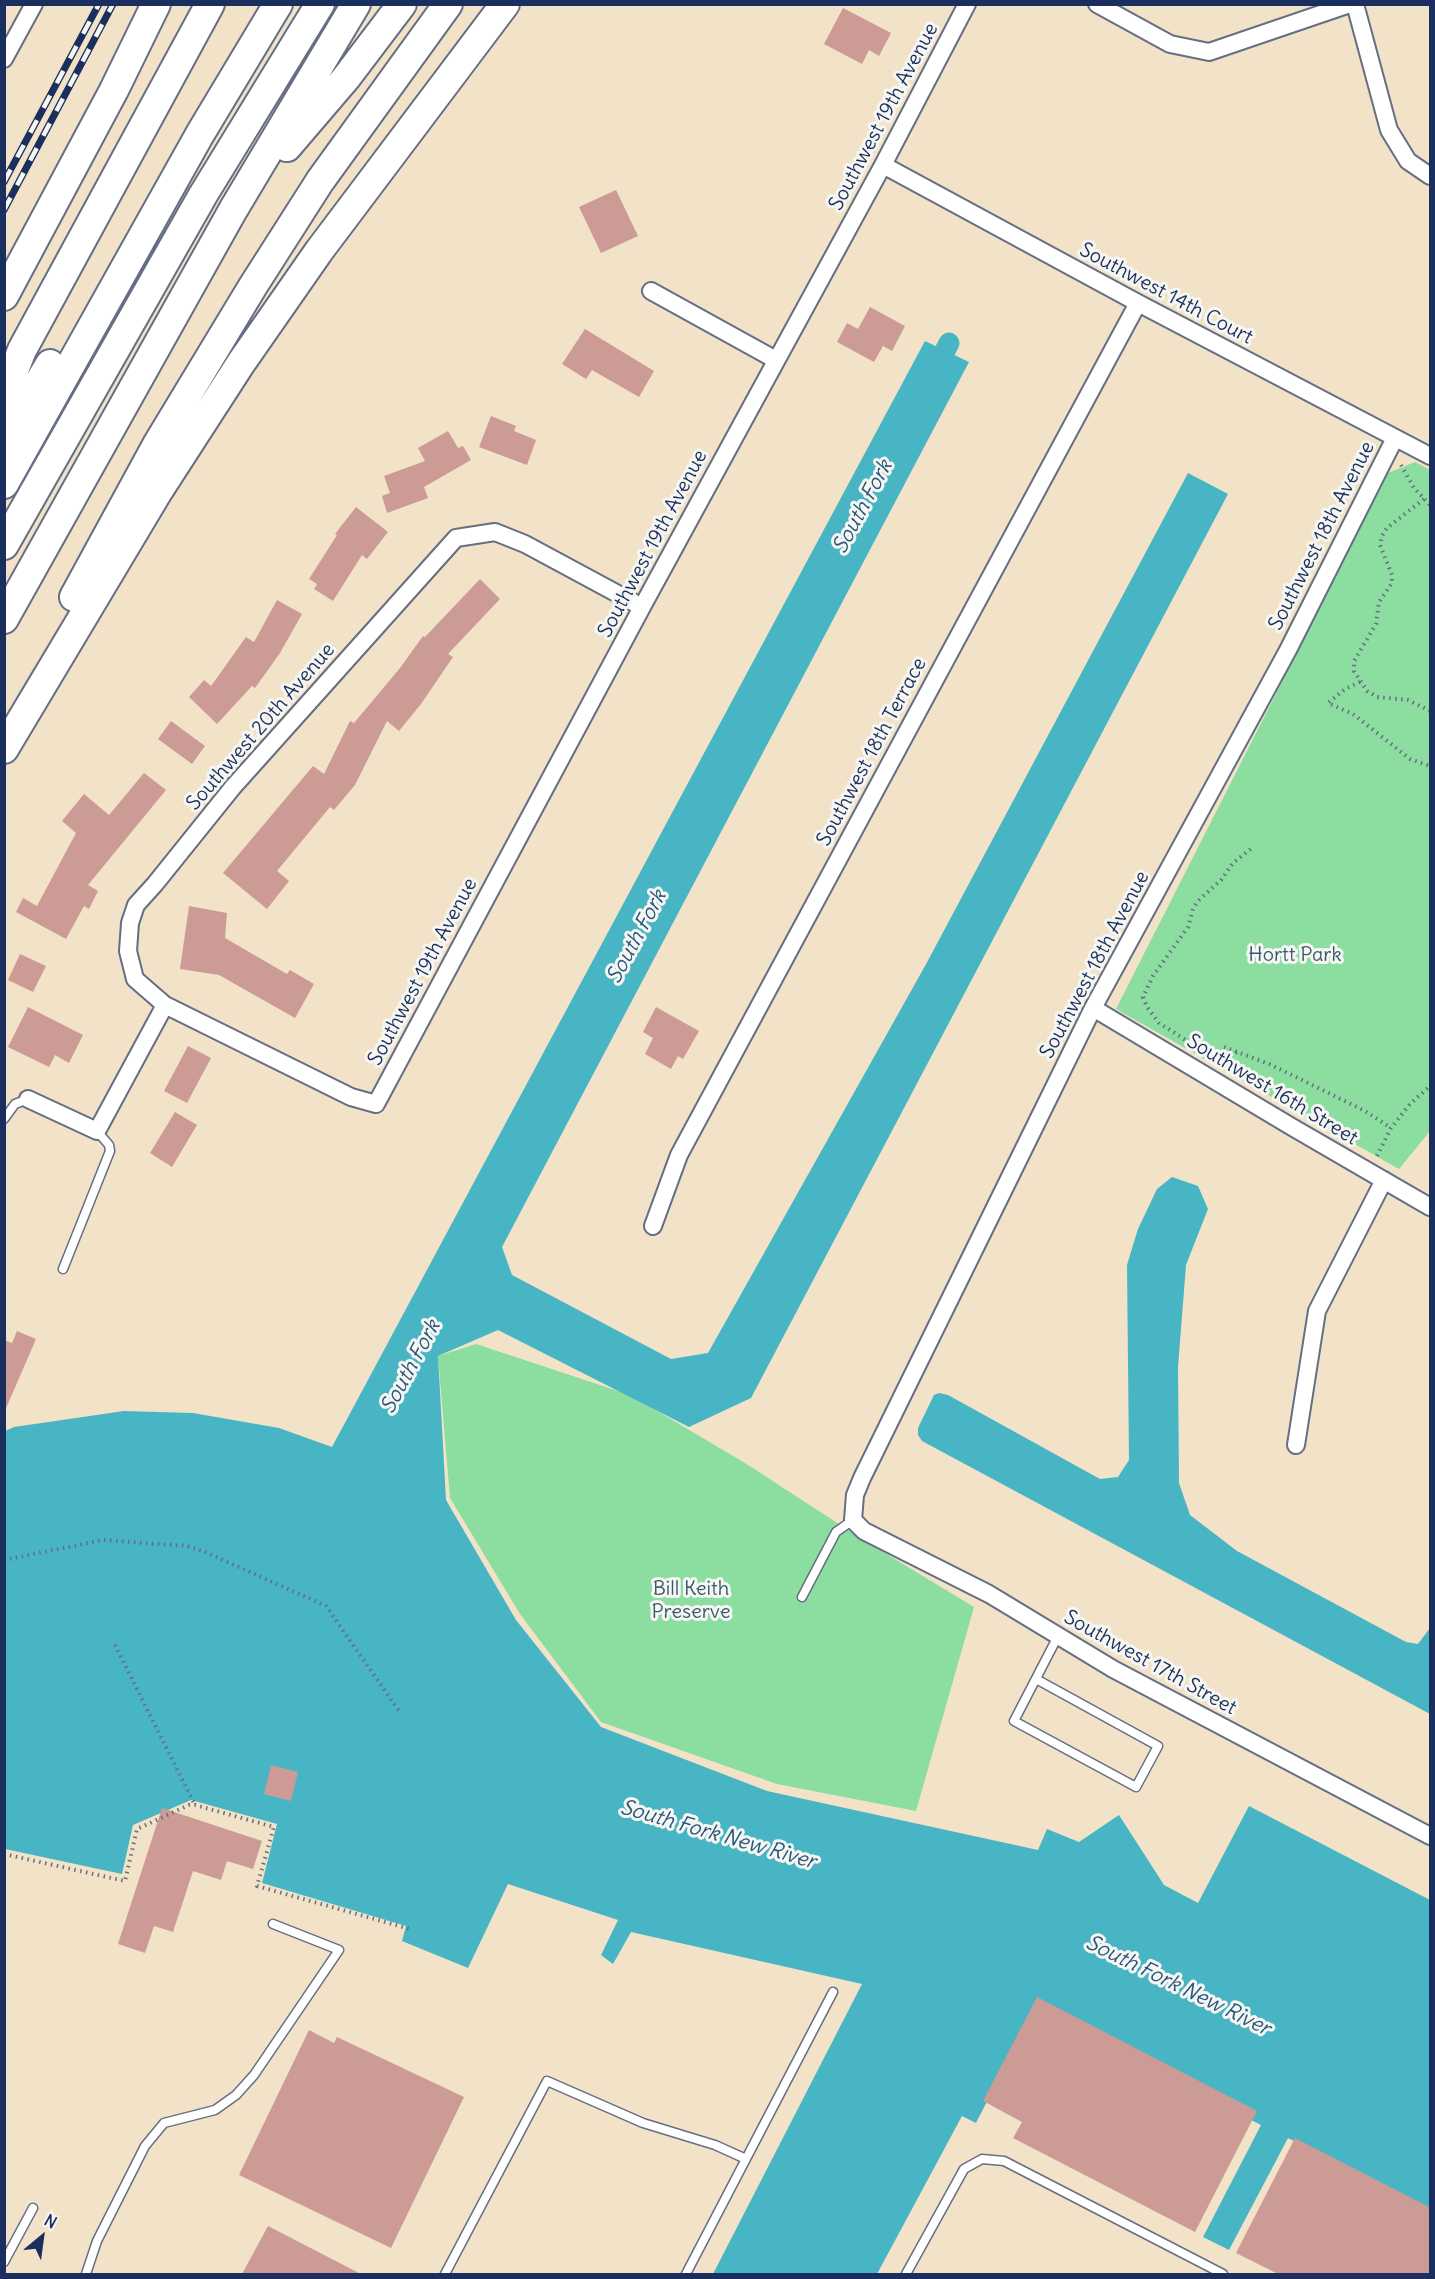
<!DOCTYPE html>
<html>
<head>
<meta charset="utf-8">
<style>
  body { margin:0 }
  #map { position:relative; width:1435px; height:2279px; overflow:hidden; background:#f1e2c8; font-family:Delius,sans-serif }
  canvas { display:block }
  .frame { position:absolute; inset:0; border:6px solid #1b2f5e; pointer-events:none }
  .north { position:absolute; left:12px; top:2207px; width:60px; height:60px; -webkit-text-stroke:4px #f6f6f2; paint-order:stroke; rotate:29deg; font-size:16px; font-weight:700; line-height:24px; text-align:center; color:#1b2f5e }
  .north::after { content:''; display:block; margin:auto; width:21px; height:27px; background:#1b2f5e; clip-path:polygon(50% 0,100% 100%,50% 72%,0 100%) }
</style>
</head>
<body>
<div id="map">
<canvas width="1435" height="2279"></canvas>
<div class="frame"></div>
<div class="north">N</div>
</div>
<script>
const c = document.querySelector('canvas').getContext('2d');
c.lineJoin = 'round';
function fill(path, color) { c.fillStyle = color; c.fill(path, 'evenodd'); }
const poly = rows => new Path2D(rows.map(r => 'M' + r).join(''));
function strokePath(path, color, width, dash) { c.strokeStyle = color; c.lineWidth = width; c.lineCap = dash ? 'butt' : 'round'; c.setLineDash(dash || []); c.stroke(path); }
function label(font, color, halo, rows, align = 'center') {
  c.font = font + ' Delius,sans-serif'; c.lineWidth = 6; c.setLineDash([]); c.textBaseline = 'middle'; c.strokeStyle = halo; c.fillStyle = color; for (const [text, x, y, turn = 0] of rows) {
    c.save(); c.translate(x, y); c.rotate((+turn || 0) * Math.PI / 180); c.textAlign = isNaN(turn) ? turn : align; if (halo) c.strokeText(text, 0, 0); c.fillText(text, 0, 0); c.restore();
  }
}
const green = poly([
  [1415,462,1430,470,1430,1131,1399,1169,1116,1009,1388,473],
  [476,1344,630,1395,745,1463,865,1541,974,1607,916,1811,777,1784,601,1722,520,1614,450,1498,438,1356]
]);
const water = poly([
  [925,341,969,362,502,1247,512,1275,671,1359,708,1353,925,966,1188,473,1228,494,751,1398,689,1427,498,1330,438,1356,446,1500,516,1620,601,1727,767,1791,1038,1850,1047,1829,1079,1842,1119,1815,1164,1885,1198,1903,1249,1806,1430,1900,1430,2213,1288,2138,1229,2250,1203,2237,1261,2125,1034,2009,976,2123,962,2116,877,2274,713,2274,862,1984,631,1932,613,1964,601,1955,618,1920,508,1884,468,1968,402,1941,406,1926,262,1883,277,1824,191,1800,133,1825,122,1874,5,1849,5,1431,14,1427,124,1411,193,1413,279,1428,332,1447],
  [1172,1177,1198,1186,1208,1209,1186,1265,1178,1367,1179,1483,1190,1515,1237,1551,1406,1642,1418,1644,1430,1628,1430,1714,922,1441,918,1435,918,1428,934,1395,939,1393,948,1395,1100,1479,1118,1477,1129,1460,1127,1265,1138,1229,1157,1189]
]);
const canal = poly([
  [933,374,949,343]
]);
const building = poly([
  [843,8,891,33,879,56,869,50,862,64,824,44],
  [616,190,638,236,601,253,579,207],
  [870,307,905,326,892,351,883,346,874,362,837,342,847,323,858,329],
  [585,329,654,371,639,397,592,370,586,379,562,364],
  [491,416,516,426,514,431,536,440,527,465,479,447],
  [448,431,458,448,463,446,471,460,424,487,428,498,387,513,382,496,390,493,384,476,425,461,418,448],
  [356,507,388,532,367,559,362,555,333,601,314,589,317,584,309,579,337,535,335,534],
  [480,579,500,599,448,654,453,657,421,704,399,731,387,721,355,785,334,810,330,807,277,871,289,881,267,909,223,873,313,766,324,774,350,721,354,723,400,668,423,636,425,637],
  [277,600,302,614,280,653,255,688,252,686,217,724,189,697,204,680,211,686,246,637,254,642],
  [171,721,205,746,192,764,158,739],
  [144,773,166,790,88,885,98,891,89,909,84,906,66,939,16,912,23,898,37,906,76,833,62,821,84,794,109,815],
  [189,906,227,913,225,938,287,974,290,970,314,984,295,1018,219,975,180,969],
  [20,954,46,966,33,992,8,980],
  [28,1007,83,1035,69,1063,55,1055,49,1067,8,1047],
  [656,1007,699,1031,683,1059,678,1056,671,1069,645,1054,653,1038,643,1032],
  [188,1046,211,1058,187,1103,164,1091],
  [175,1112,197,1125,172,1167,150,1153],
  [17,1331,36,1339,4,1413,4,1340,12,1343],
  [271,1765,298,1772,291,1801,264,1794],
  [162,1808,262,1841,253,1869,227,1861,221,1880,193,1871,173,1932,154,1926,145,1953,118,1944],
  [1037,1997,1257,2111,1195,2232,1013,2138,1022,2122,983,2101],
  [309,2030,334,2043,337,2037,464,2097,391,2248,239,2175],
  [1295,2138,1431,2208,1431,2274,1278,2274,1236,2253],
  [268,2226,361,2274,242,2274]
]);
const path = poly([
  [1401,465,1414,488,1430,505],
  [1424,499,1387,528,1382,536,1380,545,1392,575,1392,583,1379,602,1376,624,1354,661,1354,671,1367,691,1377,697,1408,700,1430,711],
  [1360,682,1345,689,1328,703,1353,714,1410,759,1430,766],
  [1195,1046,1159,1023,1147,1007,1143,997,1153,976,1188,927,1193,909,1198,901,1221,880,1233,863,1252,848],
  [1224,1047,1269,1064,1296,1077,1365,1111,1391,1128],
  [1214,1058,1226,1060,1238,1051],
  [1377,1156,1391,1128,1410,1104,1430,1086],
  [4,1560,103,1540,186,1546,203,1551,326,1606,399,1711],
  [115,1645,195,1805],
  [4,1854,125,1881,137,1829,189,1805,195,1805,274,1827,257,1886,410,1929]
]);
const service = poly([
  [4,1119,15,1104,28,1099],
  [63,1269,110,1151,109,1145,97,1131],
  [802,1597,836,1532,853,1520],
  [1036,1679,1158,1746,1136,1787,1014,1721,1058,1636],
  [4,2262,33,2208],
  [86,2274,97,2241,145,2146,164,2123,215,2110,236,2095,254,2075,339,1950,273,1924],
  [445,2274,547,2081,643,2123,715,2145,746,2159],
  [686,2274,833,1992],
  [906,2274,964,2169,982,2159,1004,2161,1223,2274]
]);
const minor = poly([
  [1097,4,1170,44,1209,52,1350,4],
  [1355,4,1389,130,1408,161,1430,176],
  [4,59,34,4],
  [883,165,1138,303,1430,456],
  [651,291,776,360],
  [1395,438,1288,650,1093,1008,862,1478,855,1495,853,1520,864,1531,989,1594,1113,1669,1430,1836],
  [642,607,525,544,495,532,456,538,233,787,155,884,136,905,130,923,128,951,135,979,165,1005,351,1097,376,1104,642,607,883,165,967,4],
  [1093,1008,1292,1127,1430,1207],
  [28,1099,97,1131,165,1005],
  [653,1226,679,1155,1138,303],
  [1296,1445,1317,1311,1384,1180]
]);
const motorway = poly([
  [287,147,346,78,402,4],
  [4,296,114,90,156,4],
  [4,396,22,350,210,4],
  [4,441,50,364],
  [4,484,200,134,278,4],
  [4,545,203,195,320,4],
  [74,597,158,443,253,286,320,181,448,4],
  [4,619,233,210,356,4],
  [4,749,157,493,241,363,319,251,505,4]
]);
const rail = poly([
  [4,182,99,4],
  [4,210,113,4]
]);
const streetNames = [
  ["Southwest 19th Avenue",884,117,-62],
  ["Southwest 14th Court",1166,294,28],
  ["Southwest 18th Avenue",1322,536,-63],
  ["Southwest 19th Avenue",653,544,-62],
  ["Southwest 20th Avenue",261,727,-49],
  ["Southwest 18th Terrace",872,752,-62],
  ["Southwest 18th Avenue",1095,965,-62],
  ["Southwest 19th Avenue",423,972,-62],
  ["Southwest 16th Street",1272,1090,31],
  ["Southwest 17th Street",1150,1663,29]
];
const parkNames = [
  ["Hortt Park",1295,955],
  ["Bill Keith",691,1589],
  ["Preserve",691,1612]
];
const waterNames = [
  ["South Fork",863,507,-62],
  ["South Fork",637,937,-62],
  ["South Fork",411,1367,-62],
  ["South Fork New River",718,1835,16],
  ["South Fork New River",1178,1986,26]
];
fill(green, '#8bde9f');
fill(water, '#48b5c4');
strokePath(canal, '#48b5c4', 21);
fill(building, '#cd9b96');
strokePath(service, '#666e83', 11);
strokePath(minor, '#666e83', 20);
strokePath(motorway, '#666e83', 32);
strokePath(path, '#666e83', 4, [1.5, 4.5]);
strokePath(service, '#fff', 8);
strokePath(minor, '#fff', 16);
strokePath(motorway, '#fff', 28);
strokePath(rail, '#1b2f5e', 7);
strokePath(rail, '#f6f6f2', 4.5, [14]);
label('20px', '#1b2f5e', '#f6f6f2', streetNames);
label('20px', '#375b6e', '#f6f6f2', parkNames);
label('italic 21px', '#28577d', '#f6f6f2', waterNames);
</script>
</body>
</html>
